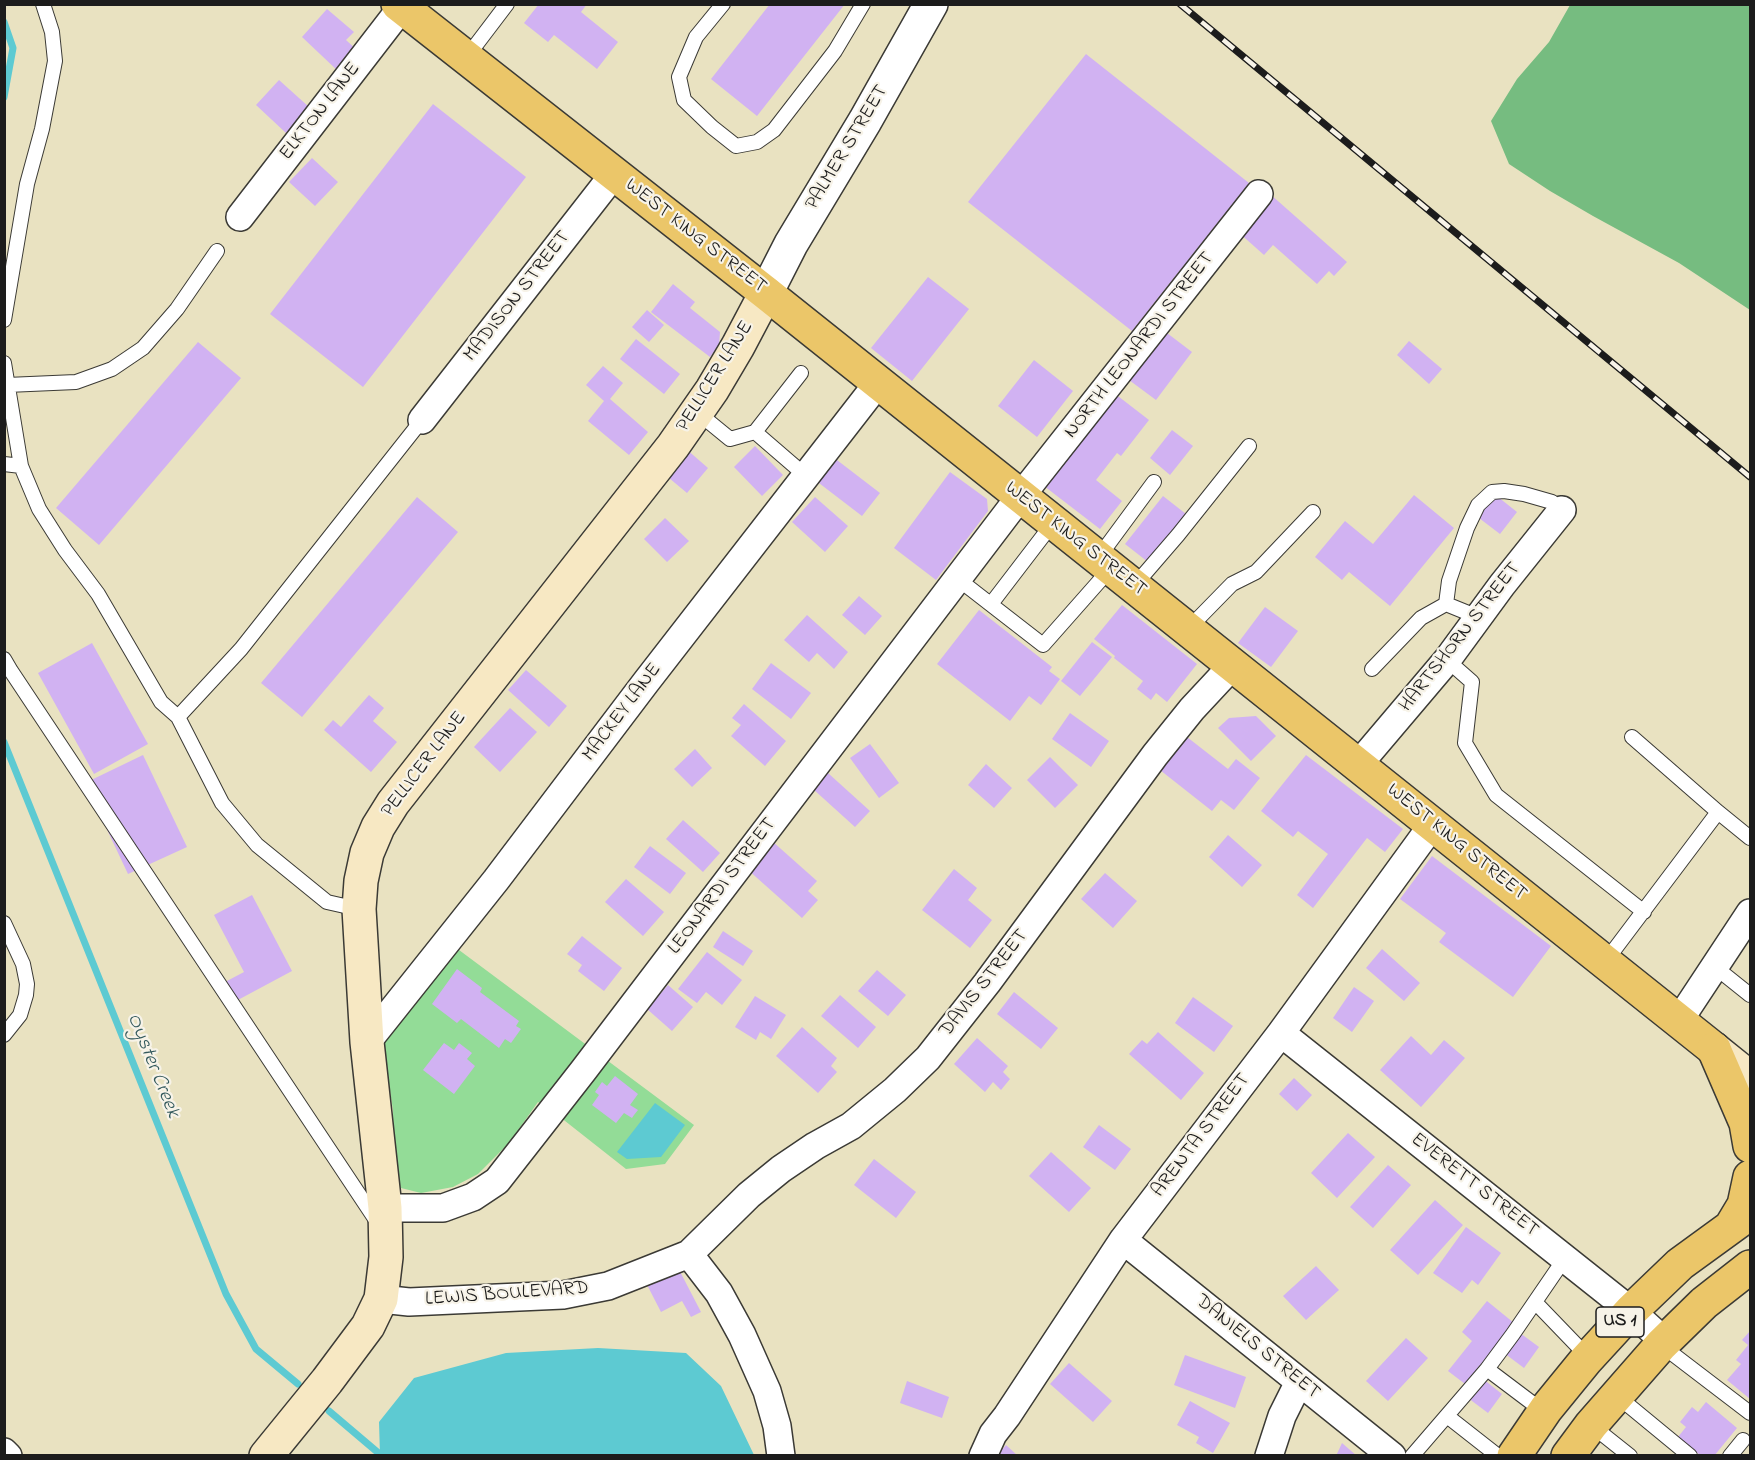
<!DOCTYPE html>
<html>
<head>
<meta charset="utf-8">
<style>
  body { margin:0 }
  #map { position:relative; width:1755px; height:1460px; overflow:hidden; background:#e9e2c1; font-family:"Indie Flower",sans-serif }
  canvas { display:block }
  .frame { position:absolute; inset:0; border:6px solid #1c1c1c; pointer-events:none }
</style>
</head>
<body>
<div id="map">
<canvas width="1755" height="1460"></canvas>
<div class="frame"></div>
</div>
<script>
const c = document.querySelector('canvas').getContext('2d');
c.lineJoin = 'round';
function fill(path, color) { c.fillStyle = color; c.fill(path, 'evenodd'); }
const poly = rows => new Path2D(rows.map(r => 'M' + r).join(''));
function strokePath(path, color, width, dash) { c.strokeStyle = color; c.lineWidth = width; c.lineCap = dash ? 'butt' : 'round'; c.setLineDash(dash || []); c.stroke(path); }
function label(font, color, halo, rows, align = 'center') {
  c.font = font + ' "Indie Flower",sans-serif'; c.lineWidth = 4.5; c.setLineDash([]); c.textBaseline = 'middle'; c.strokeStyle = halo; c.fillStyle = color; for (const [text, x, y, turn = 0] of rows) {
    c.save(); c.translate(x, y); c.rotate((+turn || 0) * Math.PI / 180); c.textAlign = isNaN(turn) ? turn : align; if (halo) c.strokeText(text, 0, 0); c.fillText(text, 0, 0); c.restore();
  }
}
const green = poly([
  [455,947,694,1125,665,1164,626,1169,560,1117,538,1102,509,1143,478,1174,453,1187,421,1193,401,1188,394,1176,393,1110,382,1039]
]);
const forest = poly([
  [1570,5,1750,5,1750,310,1679,263,1593,216,1550,191,1509,164,1491,121,1517,79,1549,42]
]);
const water = poly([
  [655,1103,685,1125,661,1157,627,1159,617,1152],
  [598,1348,686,1353,721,1386,754,1455,380,1455,379,1422,414,1378,506,1353]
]);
const stream = poly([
  [4,22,13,48,4,97],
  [4,742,226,1294,256,1349,298,1384],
  [329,1411,382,1456]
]);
const building = poly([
  [539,4,587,4,581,12,618,42,597,69,554,35,548,42,524,23],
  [770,4,845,4,757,116,711,79],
  [327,9,354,32,346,40,358,51,339,72,302,37],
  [1086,54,1249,183,1132,331,968,202],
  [279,80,309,107,286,133,256,105],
  [433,104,526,177,363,387,270,314],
  [312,158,338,182,315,206,289,182],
  [1270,194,1347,262,1334,276,1329,271,1317,284,1273,245,1264,255,1237,231],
  [928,277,969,309,912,381,871,348],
  [673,284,695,302,690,308,720,332,719,345,710,357,651,312],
  [647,310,664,325,649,342,632,327],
  [1167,333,1192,352,1156,400,1129,380],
  [636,339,680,374,664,394,620,359],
  [1409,341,1442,369,1429,384,1397,355],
  [198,342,241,378,99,545,56,508],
  [1034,360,1073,391,1037,437,998,406],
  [603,366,623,383,610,399,648,432,629,455,588,421,604,401,586,385],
  [1114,393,1149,420,1121,456,1117,453,1096,480,1122,501,1100,529,1044,486],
  [1172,430,1193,446,1170,475,1150,458],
  [755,446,783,475,762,496,734,467],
  [685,448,708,468,687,493,663,473],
  [833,457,880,493,862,516,815,480],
  [950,472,987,499,988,511,936,580,894,548],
  [1493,493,1517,512,1500,534,1475,515],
  [1414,495,1454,528,1390,606,1349,572,1342,580,1315,557,1345,521,1373,544],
  [1163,496,1186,514,1148,562,1125,544],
  [417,497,458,532,302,717,261,683],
  [815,497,848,526,825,552,792,522],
  [665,518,689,541,667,562,644,539],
  [859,596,882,616,865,635,842,615],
  [1122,605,1197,664,1167,702,1156,693,1151,700,1137,689,1143,681,1114,658,1115,656,1094,639],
  [1265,607,1298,631,1271,667,1238,643],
  [979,610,1052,667,1049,671,1060,679,1041,705,1029,696,1010,721,937,664],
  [807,615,848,652,834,669,817,653,809,662,784,640],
  [1092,642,1112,657,1080,696,1061,681],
  [92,643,148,744,94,774,38,673],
  [771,663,811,693,791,719,752,689],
  [526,670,567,706,549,727,508,690],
  [369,695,384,708,373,721,397,742,371,772,324,730,333,720,341,727],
  [744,704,786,741,765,766,731,736,741,725,732,718],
  [510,708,537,732,500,772,474,747],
  [1070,713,1109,741,1091,767,1052,739],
  [1256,716,1276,736,1251,761,1218,728,1229,718],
  [1187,737,1228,769,1236,759,1260,778,1234,810,1221,800,1212,811,1160,770],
  [870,744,899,783,879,798,850,758],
  [695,749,712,768,692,787,674,769],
  [143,755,187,847,128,874,85,783],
  [1306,755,1403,829,1385,852,1367,838,1313,908,1297,895,1328,854,1298,831,1293,837,1261,811],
  [1050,757,1078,785,1055,808,1027,780],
  [986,764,1012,788,994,808,968,785],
  [828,773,870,811,855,827,813,789],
  [683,820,720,853,703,872,666,839],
  [1228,835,1262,865,1242,887,1209,857],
  [772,841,817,881,808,891,818,900,802,918,747,869],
  [650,846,686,873,670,894,634,867],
  [1432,856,1551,946,1513,997,1439,942,1446,933,1400,899],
  [954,869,977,888,968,900,992,920,970,948,922,910],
  [1105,873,1137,901,1113,928,1081,899],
  [626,879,664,912,643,936,605,902],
  [252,895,292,971,236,1001,225,982,244,972,214,915],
  [723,931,753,951,743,966,713,947],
  [582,936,622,968,604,991,578,971,582,965,567,954],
  [1382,949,1420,983,1404,1001,1366,968],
  [707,952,742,980,722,1005,706,992,697,1003,678,989],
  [457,969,482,988,480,992,519,1021,516,1026,521,1029,511,1043,505,1039,499,1048,461,1019,457,1023,432,1004],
  [877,970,906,995,888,1016,858,991],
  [668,985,693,1007,672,1031,647,1009],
  [1354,987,1374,1001,1352,1032,1333,1018],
  [1014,992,1058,1028,1041,1049,997,1014],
  [840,995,876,1027,858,1048,821,1016],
  [755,996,786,1015,771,1039,760,1032,756,1040,735,1027],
  [1193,997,1233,1026,1214,1052,1175,1023],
  [802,1027,837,1058,831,1066,837,1072,818,1093,776,1056],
  [1158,1032,1204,1073,1181,1100,1129,1054,1142,1040,1147,1044],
  [1411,1036,1431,1055,1444,1040,1465,1058,1421,1107,1380,1070],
  [977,1038,1008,1066,1003,1072,1010,1079,1001,1090,993,1082,985,1092,954,1064],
  [444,1043,454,1050,459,1043,472,1053,467,1059,475,1066,454,1094,423,1070],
  [615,1076,638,1094,630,1105,638,1110,634,1115,632,1118,624,1113,616,1123,592,1105,599,1095,595,1092,602,1082,607,1086],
  [1294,1078,1312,1095,1297,1111,1279,1094],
  [1099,1125,1131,1149,1115,1170,1083,1147],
  [1348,1133,1375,1157,1337,1198,1311,1173],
  [1051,1152,1091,1188,1069,1212,1029,1176],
  [874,1159,916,1192,896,1218,854,1185],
  [1388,1165,1411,1185,1373,1228,1350,1207],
  [1435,1200,1463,1225,1418,1275,1390,1250],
  [1466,1227,1501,1253,1478,1285,1472,1280,1462,1293,1433,1273],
  [674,1260,701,1312,691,1317,682,1301,661,1312,643,1277],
  [1316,1266,1339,1290,1306,1320,1283,1296],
  [1487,1301,1514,1323,1465,1384,1448,1371,1472,1341,1462,1332],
  [1750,1331,1750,1399,1727,1380,1741,1364,1736,1360,1748,1345,1742,1340],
  [1520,1333,1539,1347,1524,1368,1504,1353],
  [1406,1338,1428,1358,1388,1401,1366,1381],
  [1185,1355,1246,1377,1235,1408,1174,1385],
  [1069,1363,1112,1401,1093,1422,1050,1384],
  [1483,1379,1502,1394,1488,1413,1468,1398],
  [907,1381,949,1397,942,1418,900,1403],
  [1190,1401,1230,1423,1213,1453,1196,1443,1199,1437,1177,1425],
  [1706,1402,1737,1428,1714,1456,1701,1456,1678,1437,1686,1427,1680,1422,1692,1407,1698,1412],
  [1342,1443,1357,1456,1336,1456],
  [1006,1445,1018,1456,997,1456]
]);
const service = poly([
  [723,4,696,37,679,77,684,100,712,127,736,146,757,142,774,130,835,51,863,4],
  [466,58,507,4],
  [4,320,27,184,42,129,55,61,52,32,43,4],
  [4,363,21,466,39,509,65,550,98,594,161,702,178,717,222,803,257,845,327,902,358,909],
  [7,385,76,382,112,369,143,348,177,309,217,251],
  [697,412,730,439,755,432,806,476],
  [755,432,801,373],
  [4,464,21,466],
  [1098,558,1154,482],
  [958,579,1043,645,1111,568],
  [1134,586,1178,535,1249,446],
  [991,604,1053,523],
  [1446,604,1449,581,1467,528,1478,505,1492,492,1504,491,1524,494,1552,502,1561,512],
  [1188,629,1232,584,1256,572,1313,512],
  [4,659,11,671,378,1223],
  [1447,660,1472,682,1465,743,1496,795,1644,912],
  [1372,669,1421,618,1446,604,1478,617],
  [178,717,241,649,422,420],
  [1718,812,1750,838],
  [4,923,23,964,27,984,26,995,20,1015,4,1035],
  [1605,962,1718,812,1632,737],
  [1715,967,1750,995],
  [1535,1302,1588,1357],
  [1661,1345,1750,1413],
  [1487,1369,1544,1412],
  [1616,1395,1690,1456],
  [1447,1416,1498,1456],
  [1591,1425,1630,1456],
  [1412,1456,1487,1369,1513,1334,1565,1258],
  [1730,1456,1743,1440]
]);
const minor = poly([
  [240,217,402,7],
  [422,420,614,174],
  [1358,765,1447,660,1502,585,1562,510],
  [1678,1022,1750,913],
  [1281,1033,1631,1311,1664,1341],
  [367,1042,496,880,646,682,878,383],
  [385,1208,443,1208,473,1197,497,1181,583,1071,1009,511,1259,194],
  [1123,1240,1392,1456],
  [689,1254,719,1293,742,1335,767,1391,777,1426,781,1456],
  [381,1299,409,1302,563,1295,608,1286,689,1254,749,1195,781,1169,815,1146,851,1126,895,1090,928,1058,987,983,1155,755,1192,709,1233,665],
  [4,1452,8,1456],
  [983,1456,993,1434,1007,1416,1123,1240,1281,1033,1433,824],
  [1269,1456,1282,1416,1299,1382]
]);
const tertiary = poly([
  [766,293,791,244,865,121,931,4]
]);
const secondary = poly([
  [1714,1049,1750,1078],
  [266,1456,327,1381,368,1326,381,1299,386,1257,385,1208,367,1042,359,909,361,881,367,853,378,827,393,803,673,446,712,390,738,346,766,293]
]);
const primary = poly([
  [398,4,766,293,1714,1049]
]);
const trunk = poly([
  [1714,1049,1746,1123,1750,1146],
  [1732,1225,1744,1205,1750,1177],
  [1514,1456,1546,1409,1586,1360,1631,1311,1680,1264,1750,1213],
  [1568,1456,1591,1425,1661,1345,1704,1303,1750,1267]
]);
const rail = poly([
  [1180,4,1750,477]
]);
const shields = [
  [1620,1322,48]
];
const shieldNames = [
  ["US 1",1620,1322]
];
const streetNames = [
  ["ELKTON LANE",321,112,-52],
  ["PALMER STREET",848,148,-59],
  ["WEST KING STREET",695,237,38],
  ["MADISON STREET",518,297,-52],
  ["NORTH LEONARDI STREET",1140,346,-52],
  ["PELLICER LANE",716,377,-58],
  ["WEST KING STREET",1075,540,38],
  ["HARTSHORN STREET",1461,638,-52],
  ["MACKEY LANE",623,713,-53],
  ["PELLICER LANE",425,765,-53],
  ["WEST KING STREET",1456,843,39],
  ["LEONARDI STREET",723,887,-53],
  ["DAVIS STREET",985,984,-52],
  ["ARENTA STREET",1202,1136,-53],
  ["EVERETT STREET",1474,1186,38],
  ["LEWIS BOULEVARD",507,1295,-4],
  ["DANIELS STREET",1257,1348,39]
];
const waterNames = [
  ["Oyster Creek",152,1066,68]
];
fill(green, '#93dc97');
fill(forest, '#76bc80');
fill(water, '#5dcad2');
strokePath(stream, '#5dcad2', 7);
fill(building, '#d1b2f2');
strokePath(service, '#3b3a35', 16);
strokePath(minor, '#3b3a35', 30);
strokePath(tertiary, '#3b3a35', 36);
strokePath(secondary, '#3b3a35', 36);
strokePath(primary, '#3b3a35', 36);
strokePath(trunk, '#3b3a35', 36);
strokePath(service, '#fff', 14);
strokePath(minor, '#fff', 27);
strokePath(tertiary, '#fff', 33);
strokePath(secondary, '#f7e8c3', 33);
strokePath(primary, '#ebc669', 33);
strokePath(trunk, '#ebc669', 33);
strokePath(rail, '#1c1c1c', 7);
strokePath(rail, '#f7f3e8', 4.5, [14]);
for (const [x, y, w] of shields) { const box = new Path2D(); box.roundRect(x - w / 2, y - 15, w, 30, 4.5); c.fillStyle = '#f7f3e8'; c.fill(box); strokePath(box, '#1c1c1c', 1.5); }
label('bold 18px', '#1c1c1c', null, shieldNames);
label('20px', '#1c1c1c', '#f7f3e8', streetNames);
label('italic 21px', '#33595c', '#f7f3e8', waterNames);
</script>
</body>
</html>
